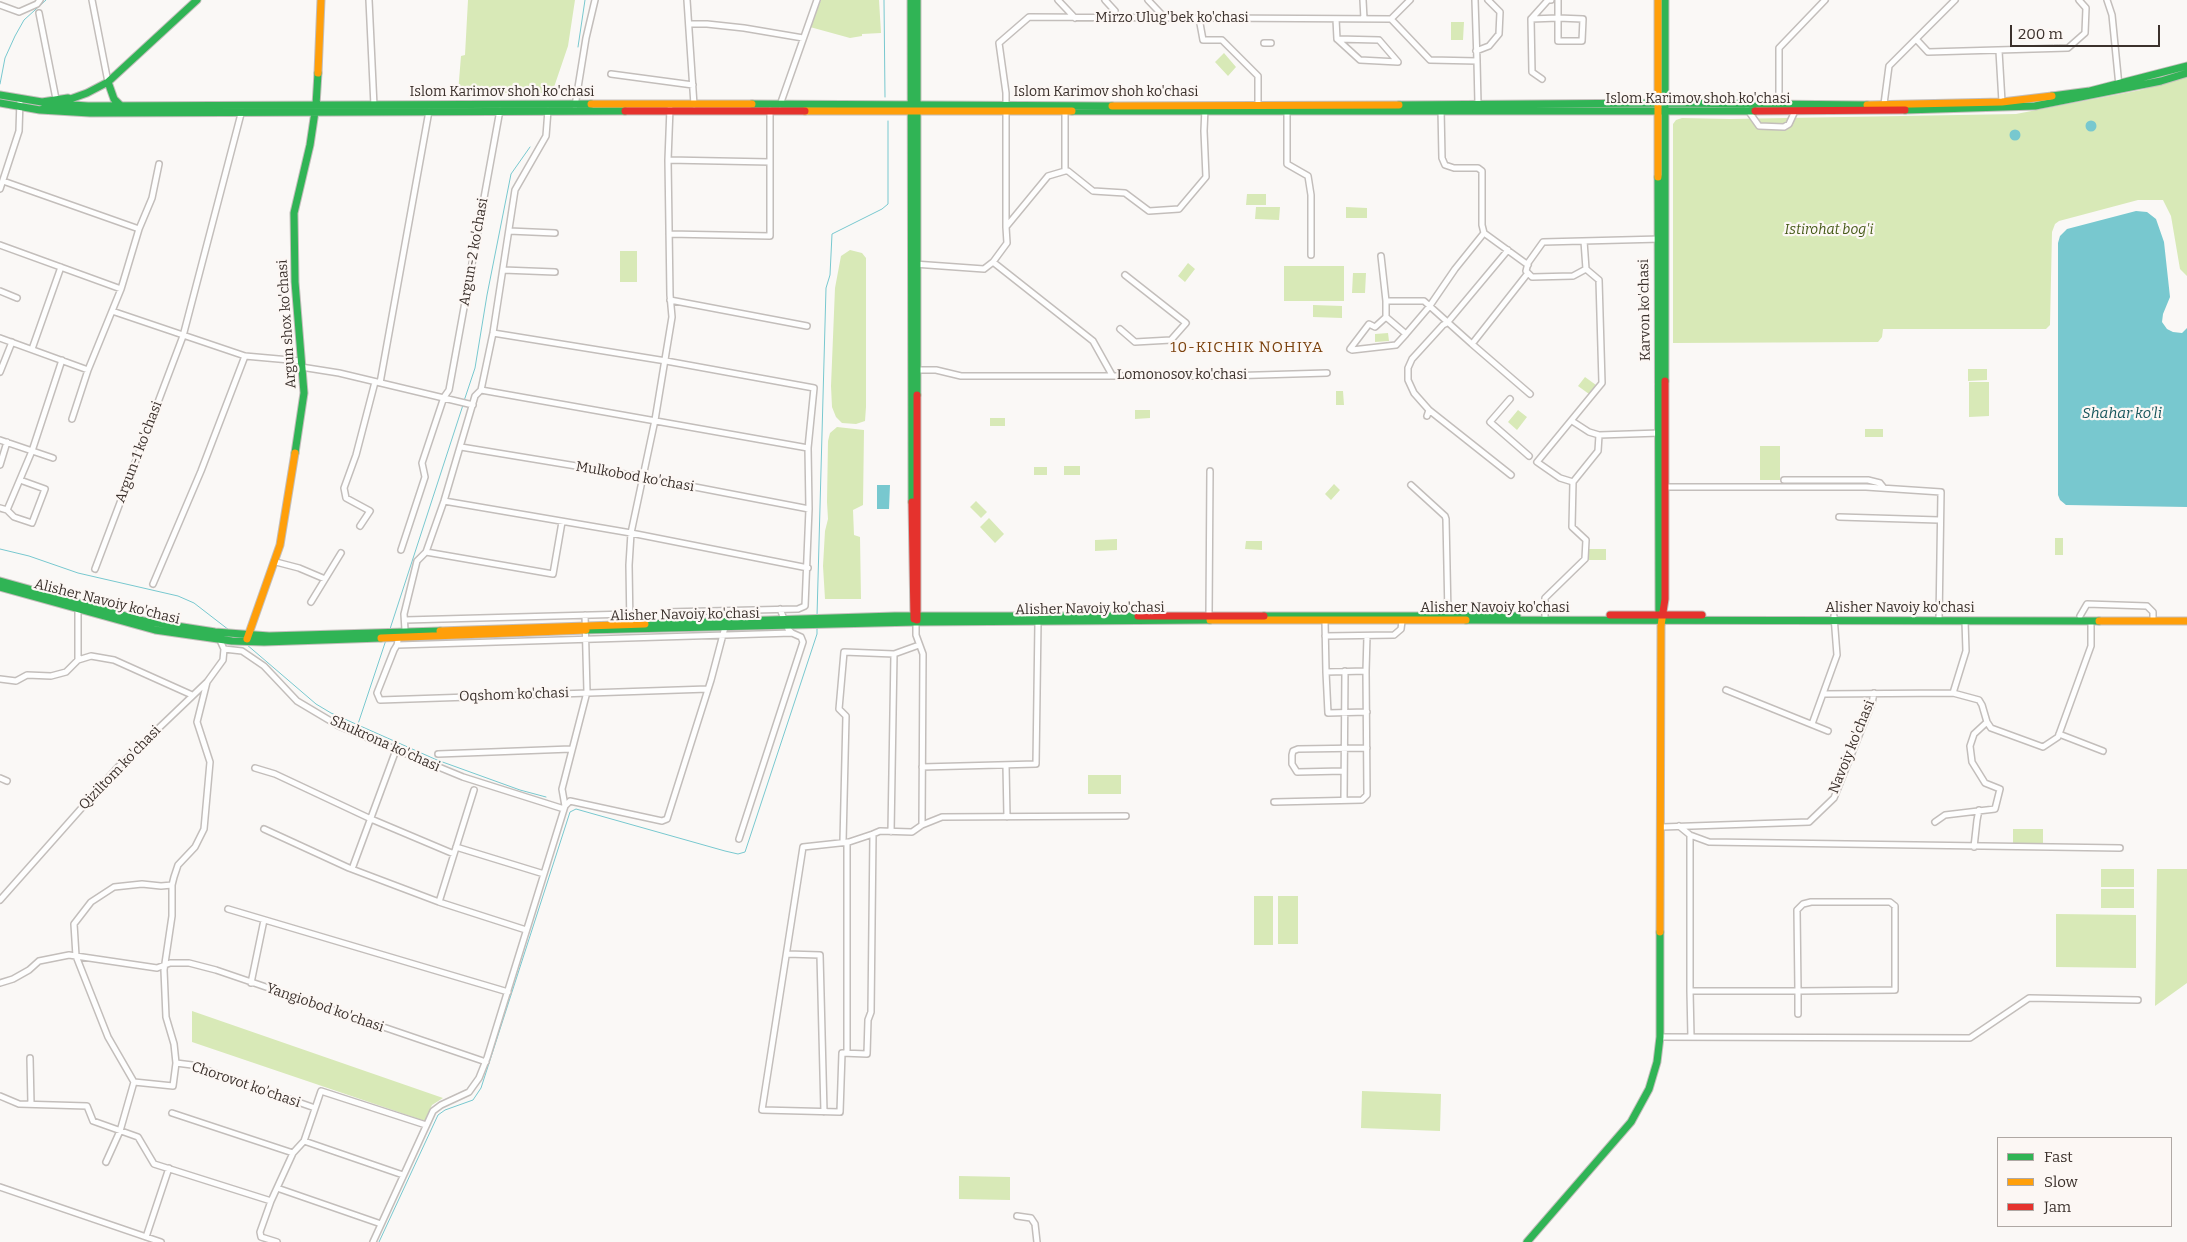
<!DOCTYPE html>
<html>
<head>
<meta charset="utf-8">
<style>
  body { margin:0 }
  #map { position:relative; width:2187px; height:1242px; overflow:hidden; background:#faf8f6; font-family:Bitter,serif }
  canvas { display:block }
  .legend { position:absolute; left:1997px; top:1137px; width:175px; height:90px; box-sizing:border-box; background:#fcf7f4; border:1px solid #afa8a4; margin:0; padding:6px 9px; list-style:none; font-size:15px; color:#3b312c }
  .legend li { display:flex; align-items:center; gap:10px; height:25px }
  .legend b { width:25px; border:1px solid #afa8a4 }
  .scale { position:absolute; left:2010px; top:25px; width:150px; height:22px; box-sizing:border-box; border:2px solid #3b312c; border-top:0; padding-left:6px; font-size:15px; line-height:18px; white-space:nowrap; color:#3b312c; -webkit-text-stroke:4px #fcf7f4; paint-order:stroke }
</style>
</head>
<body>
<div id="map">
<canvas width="2187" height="1242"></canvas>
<ul class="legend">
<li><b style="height:6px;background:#30b455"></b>Fast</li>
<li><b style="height:6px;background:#ff9f0a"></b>Slow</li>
<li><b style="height:6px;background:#e5322d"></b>Jam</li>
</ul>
<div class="scale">200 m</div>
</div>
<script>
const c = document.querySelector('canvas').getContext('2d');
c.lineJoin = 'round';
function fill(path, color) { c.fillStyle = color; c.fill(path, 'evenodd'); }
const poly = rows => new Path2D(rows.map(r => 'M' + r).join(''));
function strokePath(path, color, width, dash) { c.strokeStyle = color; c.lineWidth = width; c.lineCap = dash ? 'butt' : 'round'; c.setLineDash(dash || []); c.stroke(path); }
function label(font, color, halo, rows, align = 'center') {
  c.font = font + ' Bitter,serif'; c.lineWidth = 4.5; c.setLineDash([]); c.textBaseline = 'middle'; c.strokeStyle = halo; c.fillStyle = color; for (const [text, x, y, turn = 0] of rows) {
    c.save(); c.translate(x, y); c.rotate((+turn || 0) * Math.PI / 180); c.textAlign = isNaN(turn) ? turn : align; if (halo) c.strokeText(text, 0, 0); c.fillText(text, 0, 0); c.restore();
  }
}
const green = poly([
  [468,0,575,0,568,46,552,93,458,93,461,56,465,55],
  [821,0,879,0,881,33,862,34,862,36,850,38,810,27],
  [1451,22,1464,22,1463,40,1451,40],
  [1224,53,1236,67,1228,76,1215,62],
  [2187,76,2187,276,2180,269,2171,216,2163,200,2138,200,2059,221,2055,224,2052,232,2050,325,2046,329,1883,329,1882,337,1878,342,1673,343,1673,124,1676,120,1682,118,1730,119,2016,114,2141,90],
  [1247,194,1266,194,1266,205,1246,205],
  [1256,207,1280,207,1279,220,1255,219],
  [1346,207,1367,208,1367,218,1346,218],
  [850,250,862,253,866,258,866,407,865,421,856,424,842,423,836,417,832,407,831,386,835,288,841,256],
  [620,251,637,251,637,282,620,282],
  [1188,263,1195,269,1185,282,1178,276],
  [1284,266,1344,266,1344,301,1284,301],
  [1353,273,1366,273,1365,293,1352,293],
  [1313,305,1342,306,1342,318,1313,317],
  [1388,333,1389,341,1375,342,1375,334],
  [1968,369,1987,369,1987,380,1968,381],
  [1585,377,1596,385,1589,394,1578,386],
  [1969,382,1989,382,1989,416,1969,417],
  [1336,391,1343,391,1344,405,1336,405],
  [1135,410,1150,410,1150,418,1135,419],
  [1518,410,1527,417,1517,430,1508,422],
  [990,418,1005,418,1005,426,990,426],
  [837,427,864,430,863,505,853,510,854,535,860,537,861,599,825,599,823,566,825,531,828,519,827,502,828,441,830,433],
  [1865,429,1883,429,1883,437,1865,437],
  [1760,446,1780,446,1780,480,1760,480],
  [1064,466,1080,466,1080,475,1064,475],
  [1034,467,1047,467,1047,475,1034,475],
  [1334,484,1340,490,1331,500,1325,494],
  [976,501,987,512,981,518,970,507],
  [989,518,1004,534,995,543,980,527],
  [2055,538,2063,538,2063,555,2055,555],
  [1117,539,1117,550,1095,551,1095,540],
  [1246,541,1262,541,1262,550,1245,549],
  [1589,549,1606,549,1606,560,1589,560],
  [1088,775,1121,775,1121,794,1088,794],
  [2013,829,2043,829,2043,843,2013,843],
  [2101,869,2134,869,2134,887,2101,887],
  [2157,869,2187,869,2187,983,2155,1006],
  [2101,889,2134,889,2134,908,2101,908],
  [1254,896,1273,896,1273,945,1254,945],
  [1278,896,1298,896,1298,944,1278,944],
  [2056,914,2136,915,2136,968,2056,967],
  [192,1011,443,1098,432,1105,425,1121,192,1042],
  [1362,1091,1441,1094,1440,1131,1361,1128],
  [959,1176,1010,1177,1010,1200,959,1199]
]);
const water = poly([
  '2085.5 126a5.5 5.5 0 1 1 11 0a5.5 5.5 0 1 1-11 0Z',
  '2009.5 135a5.5 5.5 0 1 1 11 0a5.5 5.5 0 1 1-11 0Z',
  [2136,211,2147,212,2156,219,2164,242,2170,297,2163,314,2162,322,2167,329,2173,332,2182,333,2187,328,2187,507,2066,505,2060,500,2058,495,2058,243,2060,236,2067,229],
  [877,485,890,485,889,509,877,509]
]);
const stream = poly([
  [884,0,885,97],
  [578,47,585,0],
  [0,84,5,58,15,36,24,20,46,0],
  [464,401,475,368,487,295,511,174,530,147],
  [0,549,29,556,78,573,178,596,194,603,229,630],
  [817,616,826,288,830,275,832,234,882,209,888,204,888,121],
  [390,629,463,405],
  [246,644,316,704,331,713,437,760,520,790,546,797],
  [358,724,386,640],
  [379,1242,438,1115,445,1110,473,1100,481,1088,570,812,576,809,725,851,738,854,745,852,817,634,817,628]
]);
const street = poly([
  [92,0,108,82],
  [369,0,374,106],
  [687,0,694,105],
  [1058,0,1075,18],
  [1105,0,1115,11,1109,18],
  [1148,0,1165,18],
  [1363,0,1364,19],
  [2107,0,2112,15,2119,86],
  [0,5,19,12,37,4,40,0],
  [39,13,56,99],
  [1199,18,1203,40,1222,40,1258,76,1258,105],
  [1336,19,1337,39,1360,60,1398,62,1379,40,1337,39],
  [1391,19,1430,60,1477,61,1475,0],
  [1531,19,1558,18,1583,19,1582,41,1558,41,1558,0],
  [689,24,707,24,744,28,803,38],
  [1916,39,1928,52,2068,48,2085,33,2086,8,2079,0],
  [1264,43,1271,43],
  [1476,51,1489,46,1499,34,1500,12,1488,0],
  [1999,51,2002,102],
  [1477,61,1478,104],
  [611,74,693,85],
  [1542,79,1532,72,1531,19,1548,0,1551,0],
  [1779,104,1779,48,1825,0],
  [1884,104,1889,66,1955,0],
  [780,105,817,0],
  [575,106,586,38,595,0],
  [1287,108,1287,164,1308,176,1311,195,1311,255],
  [1441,109,1442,158,1445,165,1454,168,1478,168,1482,171,1482,225,1484,233,1528,265],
  [1747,109,1759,126,1784,127,1789,124,1795,111],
  [668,160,770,162],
  [1065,171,1068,171,1093,191,1125,193,1149,211,1179,209,1206,177,1204,131,1205,108],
  [1065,171,1065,109],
  [3,181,139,229],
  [0,189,19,131,20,100],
  [1006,227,1006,93,999,43,1029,17,1391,19,1410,0],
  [509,231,555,233],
  [669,234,770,236,770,110],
  [0,245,121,289],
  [1381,256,1386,301,1424,301,1472,344],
  [993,262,1093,341,1112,375],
  [914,264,984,269,993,262,1007,243,1006,227,1048,176,1065,171],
  [503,270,555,272],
  [1528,273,1532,277,1573,276,1586,269],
  [0,291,17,298],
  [670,300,807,326],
  [1386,301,1386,317],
  [112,311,245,356,301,361],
  [1386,317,1406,334,1396,345,1352,350,1350,349,1369,324,1375,327,1386,317],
  [1120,329,1135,342,1171,340,1186,323,1125,275],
  [493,333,666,361,814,388,808,448,809,509,805,606,798,609,665,612],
  [1406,334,1429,307,1455,269,1484,233],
  [0,338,88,370],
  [32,349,61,267],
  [301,367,339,373,473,405],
  [915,370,936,370,961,376,1225,376,1327,373],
  [0,372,12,342],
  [380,383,429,111],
  [481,390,808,448],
  [1530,394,1472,344,1528,273,1526,271,1528,263,1543,242,1661,239],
  [1510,399,1490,422,1529,456],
  [1429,410,1511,475],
  [1427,416,1429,410,1414,393,1408,380,1408,368,1412,359,1443,325,1447,323,1508,250],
  [72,419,88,370,121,289,139,229,152,198,159,164],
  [1572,421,1589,432,1599,435,1660,433],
  [0,440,53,458],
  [461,447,643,477,809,509],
  [0,465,7,442],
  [1784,480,1868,480,1880,483,1884,488],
  [1573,482,1560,478,1537,462,1602,383,1599,280,1586,269,1584,241],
  [1411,485,1445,516,1446,519,1448,615],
  [1663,487,1866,487,1941,492,1939,621],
  [444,501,631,533,808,568],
  [0,508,7,510,14,517,32,523,45,489,20,480],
  [7,510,32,451,62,360],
  [1839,517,1939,520],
  [360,526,370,511,346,498,344,488,356,455,375,382],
  [401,550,425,477,422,463,444,397,449,390,500,110],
  [426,552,553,574,562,522],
  [276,562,299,568,325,579],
  [95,569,183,336,242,110],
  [153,584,201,471,245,356],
  [311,602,341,553],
  [78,606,78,660],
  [1209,615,1210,471],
  [1545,616,1545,598,1585,559,1586,540,1572,527,1573,482,1598,451,1599,435],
  [2080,616,2087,604,2147,606,2153,612,2153,617],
  [405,620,629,614],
  [1965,621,1966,651,1953,693,1979,700,1982,705,1987,722],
  [916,622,916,635,923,654,922,825],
  [630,628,629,565,631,533,655,420,672,317,670,295,668,160,670,108],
  [405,630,404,614,417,561,426,552,444,501,475,396,481,390,493,333,515,190,546,136,548,110],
  [399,636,397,645,792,633],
  [1325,636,1394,635,1401,629,1402,621],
  [397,645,394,650,377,693,380,700,708,689],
  [224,649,242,651,264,666,297,701,339,726,463,777,564,809],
  [1366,671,1367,636],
  [1326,672,1328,713,1367,712],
  [0,679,16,681,27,675,51,676,66,672,78,660,91,656,114,660,192,695],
  [1726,690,1828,731],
  [1823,694,1953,693],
  [1812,724,1837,655,1834,616],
  [2059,734,2103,751],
  [438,754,571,749],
  [1006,765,1007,817],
  [922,767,1036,764,1038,622],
  [255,768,275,774,371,819,454,854],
  [1344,771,1297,772,1292,764,1292,755,1293,751,1298,749,1367,748],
  [0,778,7,781],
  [1344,800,1345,671],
  [1274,802,1362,800,1367,795,1366,671,1326,672,1325,621],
  [565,806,562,789,587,692,585,615],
  [1935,822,1945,815,1995,809,2000,789,1985,783,1972,762,1970,746,1974,734,1987,722,1991,728,2043,747,2058,737,2091,646,2091,621],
  [1679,826,1690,835,1709,842,2120,848],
  [1662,827,1809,822,1834,798,1872,703,1874,693],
  [264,829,349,868,439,902,526,930],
  [891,832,894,654],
  [873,834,871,1012,868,1020,867,1054,842,1053,840,1112,762,1110,803,847,849,842,873,834,880,831,912,832,922,825,942,817,1126,816],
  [1690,835,1690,991],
  [739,839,803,642,801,637,792,633,788,629,780,609],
  [843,842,846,716,839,709,844,652,894,654,919,645],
  [847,842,847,1053],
  [456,847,544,874],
  [1974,847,1977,820,1979,810],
  [352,869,396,750],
  [0,900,118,767,207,682,223,660,224,649,219,638],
  [439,902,474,790],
  [228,909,508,992],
  [787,954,820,955,824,1112],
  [0,983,13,979,29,970,39,961,69,955,157,968,170,963,189,963,216,970,486,1062],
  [251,983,264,920],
  [1660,1037,1970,1038,2029,998,2138,1000],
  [1691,1037,1690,991,1798,991,1895,990,1895,906,1890,902,1811,902,1803,904,1797,910,1798,991,1798,1014],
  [30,1058,31,1104],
  [176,1063,192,1065,315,1108],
  [134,1082,173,1086,176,1063,174,1044,166,1017,164,970,172,916,172,885,174,877,178,865,195,847,204,829,210,762,197,722,207,682],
  [134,1082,108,1037,76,956,74,924,91,902,114,887,142,884,161,886,172,885],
  [0,1096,19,1104,87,1106,93,1121,138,1137,154,1164,271,1201],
  [172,1113,293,1153],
  [304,1141,403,1175],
  [106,1162,120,1131,134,1082],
  [0,1187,161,1242],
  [277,1188,381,1224],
  [1017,1216,1031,1218,1035,1224,1037,1242],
  [146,1237,169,1168],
  [277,1242,261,1237,260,1232,271,1201,293,1153,304,1141,321,1091,426,1125],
  [373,1242,433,1111,441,1105,469,1092,479,1078,487,1058,565,806,570,801,662,821,667,819,711,680,725,627,724,611]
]);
const fast = poly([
  [911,0,912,502],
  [917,0,917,395],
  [1665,0,1665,381],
  [108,82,114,99,121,106],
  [0,95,42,102,68,98],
  [2052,96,2090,91,2187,66],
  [0,103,40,110,87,93,108,82,197,0],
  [57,104,88,106,591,104],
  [752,104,1112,106],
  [1399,105,1665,103,1867,105],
  [40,110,90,113,625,111],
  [1905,110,2035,106,2161,81,2187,73],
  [1072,111,1755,111],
  [1658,177,1659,615],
  [295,453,304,393,295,282,294,213,310,145,316,105,318,73],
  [0,581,144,621,215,632,269,636,440,631],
  [0,587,155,630,232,641,264,642,381,638],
  [1264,616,1517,616],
  [1466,620,2099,621],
  [645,624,895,616,1138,616],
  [586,630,916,622,1210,620],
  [1527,1242,1631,1122,1649,1089,1657,1062,1660,1037,1660,932]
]);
const slow = poly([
  [1658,0,1658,177],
  [318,73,321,0],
  [591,104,752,104],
  [1867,105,2002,102,2052,96],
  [1112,106,1399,105],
  [805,111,1072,111],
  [1210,620,1466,620],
  [2099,621,2187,621],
  [440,631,645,624],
  [381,638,586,630],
  [247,639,280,545,295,453],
  [1660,932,1661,626,1663,612]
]);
const jam = poly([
  [625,111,805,111],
  [1755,111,1905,110],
  [917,395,917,620],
  [912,502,914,619],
  [1663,612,1665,599,1665,381],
  [1610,615,1702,615],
  [1138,616,1264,616]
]);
const streetNames = [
  ["Mirzo Ulug'bek ko'chasi",1172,18],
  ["Islom Karimov shoh ko'chasi",502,92],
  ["Islom Karimov shoh ko'chasi",1106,92],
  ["Islom Karimov shoh ko'chasi",1698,99],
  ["Argun-2 ko'chasi",474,252,-80],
  ["Karvon ko'chasi",1645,310,-91],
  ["Argun shox ko'chasi",287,324,-94],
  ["Lomonosov ko'chasi",1182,375],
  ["Argun-1 ko'chasi",139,452,-69],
  ["Mulkobod ko'chasi",635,477,10],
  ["Alisher Navoiy ko'chasi",107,602,14],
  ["Alisher Navoiy ko'chasi",1495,608],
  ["Alisher Navoiy ko'chasi",1900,608],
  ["Alisher Navoiy ko'chasi",1090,609,-1],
  ["Alisher Navoiy ko'chasi",685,615,-1],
  ["Oqshom ko'chasi",514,695,-2],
  ["Shukrona ko'chasi",385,744,24],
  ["Navoiy ko'chasi",1852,747,-68],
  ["Qiziltom ko'chasi",120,768,-46],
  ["Yangiobod ko'chasi",325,1008,19],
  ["Chorovot ko'chasi",246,1085,19]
];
const parkNames = [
  ["Istirohat bog'i",1829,230]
];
const neighbourhoodNames = [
  ["10-KICHIK NOHIYA",1247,348]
];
const waterNames = [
  ["Shahar ko'li",2122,414]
];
fill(green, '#d8e9b7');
fill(water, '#78c8cf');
strokePath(stream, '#78c8cf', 1);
strokePath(street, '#c3bebb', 8);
strokePath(fast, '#c3bebb', 9);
strokePath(slow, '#c3bebb', 9);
strokePath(jam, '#c3bebb', 9);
strokePath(street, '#fefefe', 5);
strokePath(fast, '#30b455', 7);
strokePath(slow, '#ff9f0a', 7);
strokePath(jam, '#e5322d', 7);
label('14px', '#3b312c', '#fcf7f4', streetNames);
label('italic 14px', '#465a18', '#fcf7f4', parkNames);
c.letterSpacing = '1px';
label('15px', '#7b410d', '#fcf7f4', neighbourhoodNames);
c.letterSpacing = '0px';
label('italic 15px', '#18575d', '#fcf7f4', waterNames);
</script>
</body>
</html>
